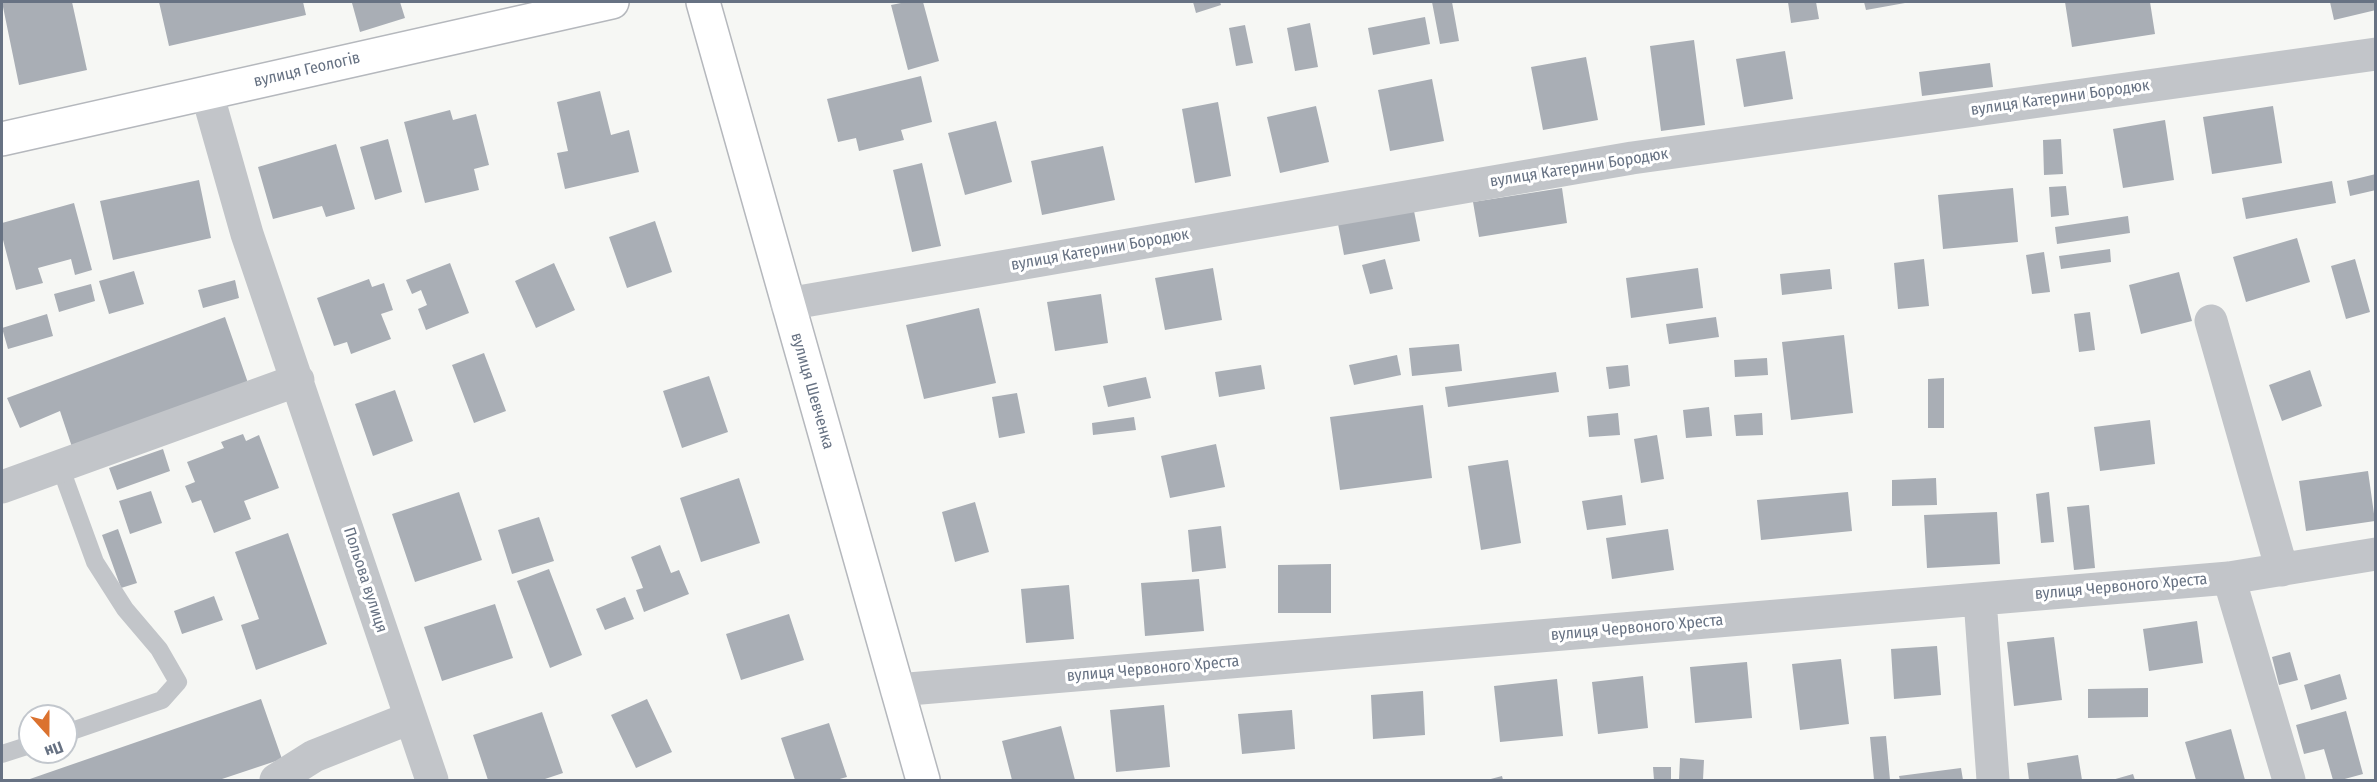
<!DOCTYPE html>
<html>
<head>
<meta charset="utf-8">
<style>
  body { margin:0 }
  #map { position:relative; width:2377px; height:782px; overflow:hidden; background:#f6f7f4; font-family:"Fira Sans Condensed",sans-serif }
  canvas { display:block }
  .frame { position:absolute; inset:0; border:3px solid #677283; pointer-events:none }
  .north { position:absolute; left:18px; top:704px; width:60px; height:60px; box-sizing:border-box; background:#fff; border:2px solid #c2c7cd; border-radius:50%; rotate:159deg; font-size:16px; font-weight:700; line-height:24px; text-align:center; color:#677283 }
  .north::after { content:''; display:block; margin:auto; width:21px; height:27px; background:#db722f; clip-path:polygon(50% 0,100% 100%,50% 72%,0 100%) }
</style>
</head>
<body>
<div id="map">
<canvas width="2377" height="782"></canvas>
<div class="frame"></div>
<div class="north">Пн</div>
</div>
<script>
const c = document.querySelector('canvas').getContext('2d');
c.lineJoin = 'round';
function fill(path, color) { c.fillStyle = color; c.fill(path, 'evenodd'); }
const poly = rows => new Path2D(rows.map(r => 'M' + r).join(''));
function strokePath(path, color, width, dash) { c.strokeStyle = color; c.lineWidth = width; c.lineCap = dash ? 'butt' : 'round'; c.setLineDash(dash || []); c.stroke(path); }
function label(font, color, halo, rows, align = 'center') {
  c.font = font + ' "Fira Sans Condensed",sans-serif'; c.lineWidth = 6; c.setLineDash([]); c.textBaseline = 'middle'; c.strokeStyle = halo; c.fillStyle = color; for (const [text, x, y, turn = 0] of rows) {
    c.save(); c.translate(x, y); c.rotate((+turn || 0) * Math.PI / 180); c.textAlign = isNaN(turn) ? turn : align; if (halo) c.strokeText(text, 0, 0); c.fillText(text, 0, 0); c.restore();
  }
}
const building = poly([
  [2,2,72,2,87,70,19,85],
  [159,2,303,2,306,15,169,46],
  [357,2,400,2,405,18,360,32,352,3],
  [906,2,923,2,939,61,908,70,891,5],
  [1193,2,1220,2,1221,5,1196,13],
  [1432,2,1452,2,1459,41,1440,44],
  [1788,2,1816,2,1819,19,1791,23],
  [1864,2,1905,2,1905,3,1866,10],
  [2065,2,2150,2,2155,34,2072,47],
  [2330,2,2376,2,2376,10,2334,20],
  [1425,17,1430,44,1373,55,1368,28],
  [1310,23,1318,67,1295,71,1287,28],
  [1245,25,1253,63,1236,66,1229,28],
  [1694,40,1705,125,1661,131,1650,46],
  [1785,51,1793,99,1744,107,1736,59],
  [1586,57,1598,120,1543,130,1531,67],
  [1990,63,1993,87,1922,96,1919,72],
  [921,76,932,122,901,130,904,140,859,151,856,138,838,142,827,99],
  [1432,79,1444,141,1390,151,1378,90],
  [600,91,611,135,629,130,639,172,565,189,557,153,568,151,557,102],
  [1218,102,1231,176,1195,183,1182,109],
  [1316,106,1329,162,1280,173,1267,117],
  [2273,106,2282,163,2212,174,2203,117],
  [450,110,453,120,476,114,489,165,474,169,479,190,425,203,404,122],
  [2165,120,2174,180,2123,188,2113,129],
  [996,121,1012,182,965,195,948,133],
  [388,139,402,192,375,200,360,147],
  [2061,139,2063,174,2044,175,2043,140],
  [336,144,355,209,326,217,322,206,273,219,258,167],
  [1103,146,1115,200,1042,215,1031,161],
  [922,163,941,246,912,252,893,170],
  [2376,174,2376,190,2350,196,2347,181],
  [199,180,211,238,113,260,100,201],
  [2332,181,2336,203,2246,219,2242,198],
  [2066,186,2069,215,2051,217,2049,187],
  [1562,188,1567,223,1479,237,1473,202],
  [2013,188,2018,242,1943,249,1938,195],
  [74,203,92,270,75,275,71,259,38,268,43,283,16,290,2,236,2,223],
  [1414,211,1420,241,1344,255,1338,224],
  [2128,216,2130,233,2057,244,2055,227],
  [655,221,672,272,627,288,609,237],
  [2297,238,2310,282,2246,302,2233,257],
  [2110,249,2111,262,2061,269,2059,256],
  [2044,252,2050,292,2032,294,2026,255],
  [1385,259,1393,289,1370,294,1362,265],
  [1924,259,1929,306,1898,309,1894,263],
  [2355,259,2370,312,2346,319,2331,266],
  [450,263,469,313,426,330,418,309,427,305,421,290,412,294,406,280],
  [554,263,575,310,536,328,515,281],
  [1213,268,1222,320,1165,330,1155,278],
  [1698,268,1703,308,1631,318,1626,278],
  [1830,269,1832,289,1782,295,1780,274],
  [134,271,144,304,109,314,99,281],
  [2179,272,2192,321,2141,334,2129,285],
  [369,279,372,287,384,283,393,310,381,314,391,339,351,354,347,342,334,346,317,298],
  [235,280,239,298,203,308,198,290],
  [91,284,95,301,59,312,54,294],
  [1101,294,1108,343,1055,351,1047,302],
  [979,308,996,383,924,399,906,325],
  [2090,312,2095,350,2079,352,2074,314],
  [47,314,53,336,8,349,2,328],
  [225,317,248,383,72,447,60,411,20,428,7,398],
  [1716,317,1719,337,1669,344,1666,324],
  [1844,335,1853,413,1791,420,1782,342],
  [1459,344,1462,371,1412,376,1409,348],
  [484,353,506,411,474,423,452,365],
  [1397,355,1401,375,1354,385,1349,365],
  [1767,358,1768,375,1735,377,1734,360],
  [1261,365,1265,389,1219,397,1215,372],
  [1628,365,1630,386,1609,389,1606,367],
  [2310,370,2322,406,2282,421,2269,385],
  [1556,372,1559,392,1448,407,1445,387],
  [709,376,728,432,682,448,663,391],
  [1146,377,1151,398,1108,407,1103,386],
  [1944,378,1944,428,1928,428,1928,379],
  [395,390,413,441,373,456,355,404],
  [1017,393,1025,433,999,438,992,397],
  [1423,405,1432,478,1340,490,1330,417],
  [1709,407,1712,436,1686,438,1683,410],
  [1618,413,1620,435,1589,437,1587,416],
  [1762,413,1763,435,1736,436,1734,415],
  [1134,417,1136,430,1093,435,1092,423],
  [2150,420,2155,464,2100,471,2094,427],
  [243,434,246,441,259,435,279,488,244,501,251,519,214,533,201,500,192,503,185,486,195,482,187,462,224,448,221,442],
  [1657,435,1664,479,1641,483,1634,439],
  [1216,444,1225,487,1170,498,1161,456],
  [163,449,170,471,117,490,109,468],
  [1508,460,1521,543,1481,550,1468,466],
  [2368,471,2375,521,2306,531,2299,481],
  [739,478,760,543,701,562,680,498],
  [1936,478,1937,505,1892,506,1892,480],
  [151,491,162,523,130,534,119,501],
  [459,492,482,560,415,582,392,514],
  [1848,492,1852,531,1761,540,1757,500],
  [2049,492,2054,542,2041,543,2036,494],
  [1622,495,1626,525,1587,530,1582,501],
  [975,502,989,552,955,562,942,512],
  [2089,505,2095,568,2074,570,2067,507],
  [1997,512,2000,564,1927,568,1924,515],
  [539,517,554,561,512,574,498,530],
  [1221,526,1226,568,1192,572,1188,530],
  [118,529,137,583,121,588,102,535],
  [1668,529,1674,570,1612,579,1606,538],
  [288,533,327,644,256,670,241,625,259,619,235,552],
  [660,545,671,573,679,570,689,594,644,612,636,590,643,588,631,557],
  [1331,564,1331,613,1278,613,1278,565],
  [549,569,582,655,550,668,517,581],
  [1199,579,1204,631,1145,636,1141,583],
  [1069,585,1074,639,1026,643,1021,589],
  [214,596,223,620,182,634,174,611],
  [625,597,634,619,605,630,596,609],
  [495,604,513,658,442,681,424,627],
  [789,614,804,660,741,680,726,634],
  [2197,621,2203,663,2149,671,2143,629],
  [2054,637,2062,700,2014,706,2007,642],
  [1937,646,1941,695,1894,699,1891,649],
  [2290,652,2298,680,2279,685,2272,657],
  [1841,659,1849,724,1800,730,1792,664],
  [1747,662,1752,718,1695,723,1690,667],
  [2340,674,2347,699,2311,710,2304,685],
  [1643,676,1648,728,1598,734,1592,682],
  [1557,679,1563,736,1500,742,1494,686],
  [2148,688,2148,717,2088,718,2088,689],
  [1423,691,1425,735,1373,739,1371,695],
  [261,699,282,759,219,780,27,780],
  [647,699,672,752,636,768,611,715],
  [1164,705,1170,767,1116,772,1110,710],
  [1292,710,1295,749,1242,754,1238,714],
  [2346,711,2363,774,2341,780,2333,780,2324,749,2304,754,2296,725],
  [542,712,563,773,542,780,488,780,473,735],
  [829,723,847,777,836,780,795,780,781,738],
  [1061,726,1075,780,1012,780,1002,741],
  [2231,729,2245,780,2196,780,2185,742],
  [1886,736,1890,780,1874,780,1870,737],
  [2078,755,2082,780,2029,780,2027,763],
  [1680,758,1704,760,1703,780,1679,780],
  [1653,767,1671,767,1671,780,1654,780],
  [1961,768,1963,780,1900,780,1899,776],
  [2133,774,2135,780,2112,780],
  [1502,776,1503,780,1487,780]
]);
const lane = poly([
  [60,466,95,562,125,609,159,649,178,682,162,700,66,733],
  [2,754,30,745]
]);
const street = poly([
  [207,93,247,234,432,780],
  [787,304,1632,158,2376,54],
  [2211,321,2282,570],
  [2,487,298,380],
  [2229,578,2289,780],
  [1980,599,1993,780],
  [897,690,2229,578,2376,554],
  [276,780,314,756,410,718]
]);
const secondary = poly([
  [703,2,923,780],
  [2,139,612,2]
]);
const streetNames = [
  ["вулиця Геологів",307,70,-13],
  ["вулиця Катерини Бородюк",2060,98,-8],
  ["вулиця Катерини Бородюк",1579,168,-9],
  ["вулиця Катерини Бородюк",1100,250,-10],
  ["вулиця Шевченка",812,391,74],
  ["Польова вулиця",365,580,72],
  ["вулиця Червоного Хреста",2121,587,-5],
  ["вулиця Червоного Хреста",1637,628,-5],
  ["вулиця Червоного Хреста",1153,669,-5]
];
fill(building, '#a9aeb5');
strokePath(secondary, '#b5b8bd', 36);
strokePath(lane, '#c2c5c9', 18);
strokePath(street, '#c2c5c9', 33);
strokePath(secondary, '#fff', 33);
label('16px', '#677283', '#fff', streetNames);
</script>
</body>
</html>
